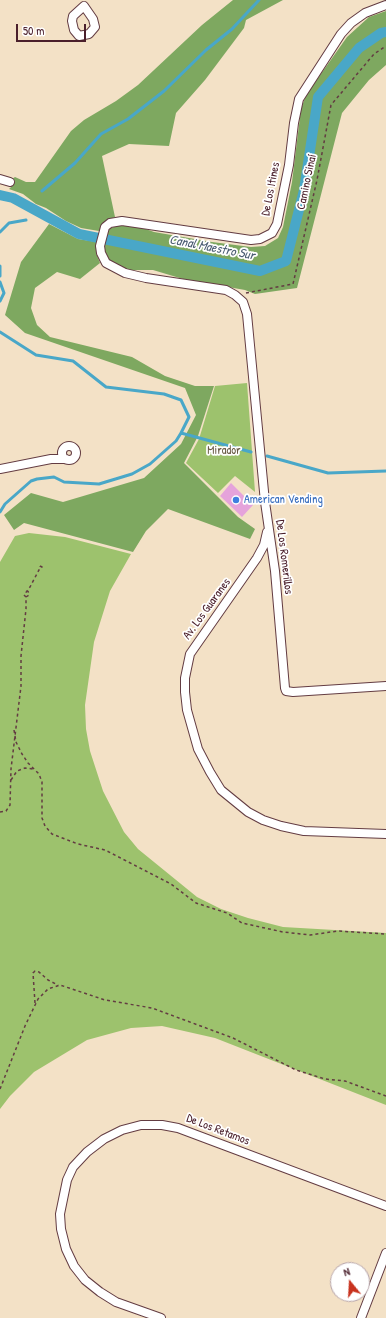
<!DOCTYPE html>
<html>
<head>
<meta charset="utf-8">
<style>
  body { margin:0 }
  #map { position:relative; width:386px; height:1318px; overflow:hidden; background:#f3e1c6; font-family:"Patrick Hand",sans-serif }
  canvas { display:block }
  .north { position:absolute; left:330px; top:1262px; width:40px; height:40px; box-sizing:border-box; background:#fff; border:1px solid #b7a5aa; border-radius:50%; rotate:342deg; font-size:11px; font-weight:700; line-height:16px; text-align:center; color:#4a1f2b }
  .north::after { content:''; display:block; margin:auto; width:14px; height:18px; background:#c8321e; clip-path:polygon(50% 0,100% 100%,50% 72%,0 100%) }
  .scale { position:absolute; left:16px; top:24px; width:70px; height:18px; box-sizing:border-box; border:2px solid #4a1f2b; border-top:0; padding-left:5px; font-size:12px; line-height:14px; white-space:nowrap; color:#4a1f2b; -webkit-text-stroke:3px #fff; paint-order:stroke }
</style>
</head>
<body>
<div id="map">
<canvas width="386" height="1318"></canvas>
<div class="north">N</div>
<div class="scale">50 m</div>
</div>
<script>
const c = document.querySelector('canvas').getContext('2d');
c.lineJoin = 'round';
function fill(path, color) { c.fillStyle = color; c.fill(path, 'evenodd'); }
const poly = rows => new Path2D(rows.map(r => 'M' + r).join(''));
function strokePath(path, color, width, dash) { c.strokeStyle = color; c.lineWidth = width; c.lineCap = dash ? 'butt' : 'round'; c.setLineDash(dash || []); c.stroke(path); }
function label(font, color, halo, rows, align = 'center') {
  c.font = font + ' "Patrick Hand",sans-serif'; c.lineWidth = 3.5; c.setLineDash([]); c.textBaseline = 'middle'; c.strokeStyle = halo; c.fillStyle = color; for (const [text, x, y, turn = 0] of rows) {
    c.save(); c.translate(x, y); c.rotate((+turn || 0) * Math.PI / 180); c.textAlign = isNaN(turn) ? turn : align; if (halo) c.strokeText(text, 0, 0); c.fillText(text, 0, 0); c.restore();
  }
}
const green = poly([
  [247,383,255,492,235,476,218,493,186,463,199,439,215,386],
  [29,533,65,537,131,554,110,591,94,642,85,705,86,729,90,751,103,791,124,832,138,849,197,897,221,909,248,918,283,927,386,933,386,1105,215,1038,162,1026,131,1028,87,1040,34,1072,10,1096,0,1109,0,562,15,536]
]);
const forest = poly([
  [233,0,283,0,246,20,244,28,205,80,176,113,169,146,129,144,102,156,115,217,107,220,99,231,81,228,66,221,46,208,36,204,23,194,9,189,14,184,15,181,12,179,15,177,26,182,35,182,71,131,84,120,116,101,138,85,202,25],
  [386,11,386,65,369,80,342,113,297,288,255,294,245,290,183,279,153,270,125,270,109,261,103,246,106,233,111,228,120,225,140,227,154,232,212,242,251,247,265,246,278,238,283,227,292,182,301,109,306,95,347,37,369,17],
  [49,224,78,239,97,242,96,253,100,263,80,279,57,272,35,288,31,308,37,325,50,337,132,357,165,376,195,386,214,386,198,436,184,463,238,517,255,529,250,539,168,509,146,531,133,552,24,523,14,530,4,515,31,493,63,502,144,478,181,444,196,415,185,388,25,333,5,315,21,262]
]);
const stream = poly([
  [42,191,75,163,101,134,128,119,164,91,206,50,232,29,259,0],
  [0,232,9,223,26,220],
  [0,266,0,276],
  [0,282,4,293,0,301],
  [0,332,36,355,73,361,106,387,164,394,181,400,189,417,181,433,251,452],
  [267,456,328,473,386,471],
  [0,512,5,504,31,481,37,479,54,477,64,482,99,484,132,474,150,464,176,441,181,433]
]);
const canal = poly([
  [0,195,13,198,79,234,260,271,286,261,304,190,318,97,359,48,381,33,386,32]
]);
const building = poly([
  [231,483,253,505,242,517,220,496]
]);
const path = poly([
  [246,293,293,284,317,180,331,105,374,54,386,46],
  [40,566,42,567,40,568,40,566],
  [26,597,29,595,28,591],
  [14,730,16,742,22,754,28,763,39,774,42,782,42,818,45,826,52,834,78,844,105,850,171,884,196,903,227,913,242,923,283,932,310,935,338,931,386,934],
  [11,780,17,771,25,768,33,769],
  [0,812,6,811,10,805,11,769,21,686,21,656,26,609,26,597,24,595,30,587,40,568],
  [35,1003,33,973,35,971,39,972,48,980,58,985],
  [0,1089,25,1026,38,999,48,989,60,985,105,1000,152,1008,233,1038,296,1070,325,1079,345,1081,386,1096]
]);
const street = poly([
  [386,5,365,13,351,23,341,34,299,99,294,123,289,165,280,209,277,224,272,233,260,239,251,240,122,221,110,223,105,227,100,246,101,253,106,263,125,273,146,278,226,290,235,295,243,302,247,314,265,502,275,571,285,688,286,691,293,692,386,686],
  [84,6,93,19,95,27,89,34,79,36,74,30,72,21,73,16,84,6],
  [0,179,10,182],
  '62 453a7 7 0 1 1 14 0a7 7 0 1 1-14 0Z',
  [0,469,51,459,66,459],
  [267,532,264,545,257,558,190,654,185,678,185,692,187,710,198,749,210,772,221,790,248,812,263,820,281,826,304,831,386,834],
  [161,1318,116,1302,100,1292,85,1280,74,1266,66,1249,61,1229,60,1214,67,1180,73,1167,87,1152,104,1139,122,1130,141,1125,162,1125,178,1128,386,1206],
  [361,1318,386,1253]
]);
const markers = [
  [236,500,4,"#3f7fe0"]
];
const streetNames = [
  ["Camino Sinaí",307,182,-78],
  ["De Los Itines",271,189,-79],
  ["De Los Romerillos",284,557,83],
  ["Av. Los Guaranes",207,609,-54],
  ["De Los Retamos",218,1130,21]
];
const parkNames = [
  ["Mirador",224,451]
];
const shopNames = [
  ["American Vending",244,500]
];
const waterNames = [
  ["Canal Maestro Sur",212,248,11]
];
fill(green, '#9dc26d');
fill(forest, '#7ea860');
strokePath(stream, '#49a7c8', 3);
strokePath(canal, '#49a7c8', 10);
fill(building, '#e5a3db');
strokePath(street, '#633c42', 10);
strokePath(path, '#633c42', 1.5, [3, 3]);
strokePath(street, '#fff', 8);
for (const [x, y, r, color] of markers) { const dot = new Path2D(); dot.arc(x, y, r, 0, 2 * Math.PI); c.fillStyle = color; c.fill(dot); strokePath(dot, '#fff', 1.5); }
label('12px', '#4a1f2b', '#fff', streetNames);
label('12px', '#675842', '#fff', parkNames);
label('12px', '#366cbe', '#fff', shopNames, 'left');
label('italic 13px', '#4a5c72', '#fff', waterNames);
</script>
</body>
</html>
